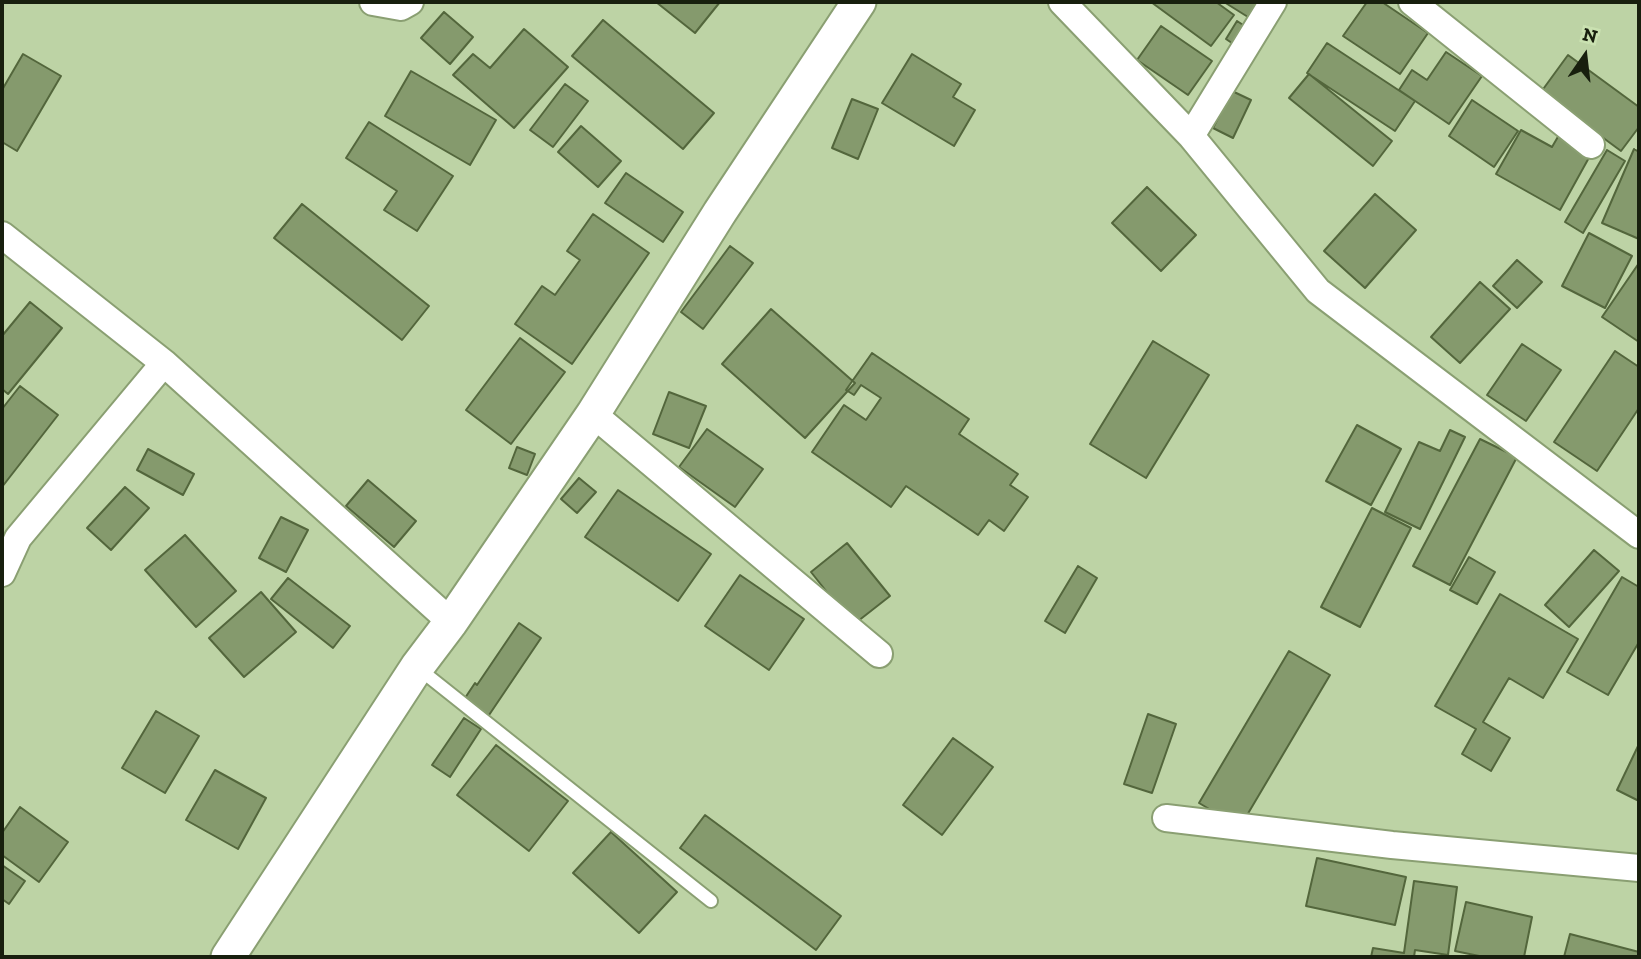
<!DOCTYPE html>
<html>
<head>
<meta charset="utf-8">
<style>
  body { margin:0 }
  #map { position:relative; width:1641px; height:959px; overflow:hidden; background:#bdd3a5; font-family:"Zilla Slab",serif }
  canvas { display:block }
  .frame { position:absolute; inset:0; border:4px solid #181f0e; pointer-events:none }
  .north { position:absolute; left:1550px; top:21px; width:70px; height:70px; -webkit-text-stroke:5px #cae1b1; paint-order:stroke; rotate:14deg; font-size:19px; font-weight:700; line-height:28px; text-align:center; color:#181f0e }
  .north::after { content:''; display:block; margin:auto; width:24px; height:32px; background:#181f0e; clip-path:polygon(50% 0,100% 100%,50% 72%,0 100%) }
</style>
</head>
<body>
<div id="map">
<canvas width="1641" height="959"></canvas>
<div class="frame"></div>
<div class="north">N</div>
</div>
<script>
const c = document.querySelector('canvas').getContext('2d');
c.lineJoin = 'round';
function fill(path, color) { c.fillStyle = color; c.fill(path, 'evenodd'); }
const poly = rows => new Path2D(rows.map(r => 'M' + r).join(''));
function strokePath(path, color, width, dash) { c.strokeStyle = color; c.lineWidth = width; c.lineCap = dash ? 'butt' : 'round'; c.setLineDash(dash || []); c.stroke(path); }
const building = poly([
  [656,2,720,2,695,33,656,2],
  [1151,2,1216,2,1234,15,1211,46,1151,2],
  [1224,2,1258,2,1248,17,1224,2],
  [1367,2,1382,2,1428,33,1400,74,1343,36,1367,2],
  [444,12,473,37,450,64,421,38,444,12],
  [603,20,714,113,683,149,572,56,603,20],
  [1237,21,1254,32,1242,50,1226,39,1237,21],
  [1161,26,1212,61,1188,95,1137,60,1161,26],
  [524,29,568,67,514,128,453,75,473,54,490,68,524,29],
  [1327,43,1415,101,1395,131,1307,73,1327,43],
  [1446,52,1482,76,1449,124,1399,90,1412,70,1427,80,1446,52],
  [23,54,61,76,17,151,2,142,2,90,23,54],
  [912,54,961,84,953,97,975,110,954,146,882,103,912,54],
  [1568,55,1639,107,1639,127,1621,151,1541,92,1568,55],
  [411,71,496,120,470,165,385,116,411,71],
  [1309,74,1392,141,1373,166,1289,98,1309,74],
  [565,84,588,101,553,147,530,130,565,84],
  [1232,91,1251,100,1233,138,1213,128,1232,91],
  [852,99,878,109,858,159,832,148,852,99],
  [1472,100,1518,131,1494,167,1449,136,1472,100],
  [369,122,453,176,417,231,384,210,397,191,346,158,369,122],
  [581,126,621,161,598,187,558,152,581,126],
  [1521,130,1552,147,1559,135,1591,154,1560,210,1496,174,1521,130],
  [1634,149,1639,152,1639,239,1602,223,1634,149],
  [1607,150,1625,161,1583,233,1565,222,1607,150],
  [626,173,683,212,663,242,605,203,626,173],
  [1147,187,1196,235,1161,271,1112,223,1147,187],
  [1375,194,1416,230,1365,288,1324,251,1375,194],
  [302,204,429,306,402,340,274,238,302,204],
  [593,214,649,253,572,364,515,324,542,286,555,295,580,260,567,251,593,214],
  [1589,233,1632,256,1605,308,1562,286,1589,233],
  [730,246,753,263,703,329,681,312,730,246],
  [1517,260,1542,282,1517,308,1493,286,1517,260],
  [1639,263,1639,342,1602,317,1639,263],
  [1480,282,1510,309,1460,363,1431,337,1480,282],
  [30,302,62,328,8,394,2,389,2,336,30,302],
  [771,309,855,383,805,438,722,364,771,309],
  [520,338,565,372,511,444,466,410,520,338],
  [1153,341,1209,375,1146,478,1090,444,1153,341],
  [1522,344,1561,370,1526,421,1487,395,1522,344],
  [1615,351,1639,367,1639,408,1597,471,1554,442,1615,351],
  [872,353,969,419,959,434,1018,474,1010,485,1028,497,1004,531,989,520,978,535,906,486,891,507,812,452,844,405,866,420,881,398,861,385,854,395,846,390,872,353],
  [20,386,58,415,2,487,2,409,20,386],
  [669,392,706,406,689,448,653,434,669,392],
  [1357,425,1401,449,1371,505,1326,481,1357,425],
  [707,429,763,469,735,507,679,467,707,429],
  [1450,430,1465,437,1420,529,1385,512,1419,442,1440,451,1450,430],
  [1480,439,1517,457,1450,585,1413,566,1480,439],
  [517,447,535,454,527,475,509,468,517,447],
  [148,449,194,474,183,495,137,470,148,449],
  [579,478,596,492,577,513,561,499,579,478],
  [368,480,416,521,394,547,346,506,368,480],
  [125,487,149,508,111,550,87,528,125,487],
  [618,490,711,554,678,601,585,537,618,490],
  [1372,508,1411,528,1360,627,1321,607,1372,508],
  [281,517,308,530,286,572,259,558,281,517],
  [185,535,236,591,196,627,145,570,185,535],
  [847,543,890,596,853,625,811,572,847,543],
  [1594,550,1619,571,1569,627,1545,605,1594,550],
  [1469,557,1495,572,1477,604,1450,590,1469,557],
  [1078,566,1097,578,1065,633,1045,621,1078,566],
  [740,575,804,619,769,670,705,626,740,575],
  [1622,577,1639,587,1639,642,1608,695,1567,672,1622,577],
  [288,578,350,626,333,648,271,599,288,578],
  [261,592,296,632,244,677,209,638,261,592],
  [1500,594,1578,639,1543,698,1509,678,1483,722,1510,738,1491,771,1462,754,1476,729,1435,706,1500,594],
  [519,623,541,638,487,718,463,701,475,683,477,685,519,623],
  [1289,651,1330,675,1240,827,1199,803,1289,651],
  [156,711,199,736,165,793,122,768,156,711],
  [1148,714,1176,724,1152,793,1124,784,1148,714],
  [464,718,481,729,450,777,432,765,464,718],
  [953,738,993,767,942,835,903,805,953,738],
  [1639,744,1639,801,1617,790,1639,744],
  [496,745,568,801,529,851,457,795,496,745],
  [215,770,266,798,238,849,186,820,215,770],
  [20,807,68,842,39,882,2,855,2,833,20,807],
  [705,815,841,916,816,950,680,848,705,815],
  [611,832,677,892,639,933,573,873,611,832],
  [1317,858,1406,877,1395,925,1306,906,1317,858],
  [2,865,25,881,9,904,2,899,2,865],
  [1414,881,1457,887,1448,955,1415,950,1414,957,1371,957,1373,948,1404,953,1414,881],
  [1466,902,1532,917,1524,957,1484,957,1455,951,1466,902],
  [1570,934,1639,952,1639,957,1564,957,1570,934]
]);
const service = poly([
  [418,668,711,901]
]);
const minor = poly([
  [373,2,401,7,410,2],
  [1062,2,1191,136,1318,291,1639,535],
  [1412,2,1591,145],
  [1191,136,1273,2],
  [2,235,164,363,451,622],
  [593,414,879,654],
  [2,573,18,538,164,363],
  [1166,818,1392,845,1639,868]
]);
const tertiary = poly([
  [228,957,417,667,451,622,593,414,720,212,859,2]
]);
fill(building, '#859a6d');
strokePath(building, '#53663c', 2);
strokePath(service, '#8a9f72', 16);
strokePath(minor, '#8a9f72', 30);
strokePath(tertiary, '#8a9f72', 37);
strokePath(service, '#fff', 12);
strokePath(minor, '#fff', 26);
strokePath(tertiary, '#fff', 33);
</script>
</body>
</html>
